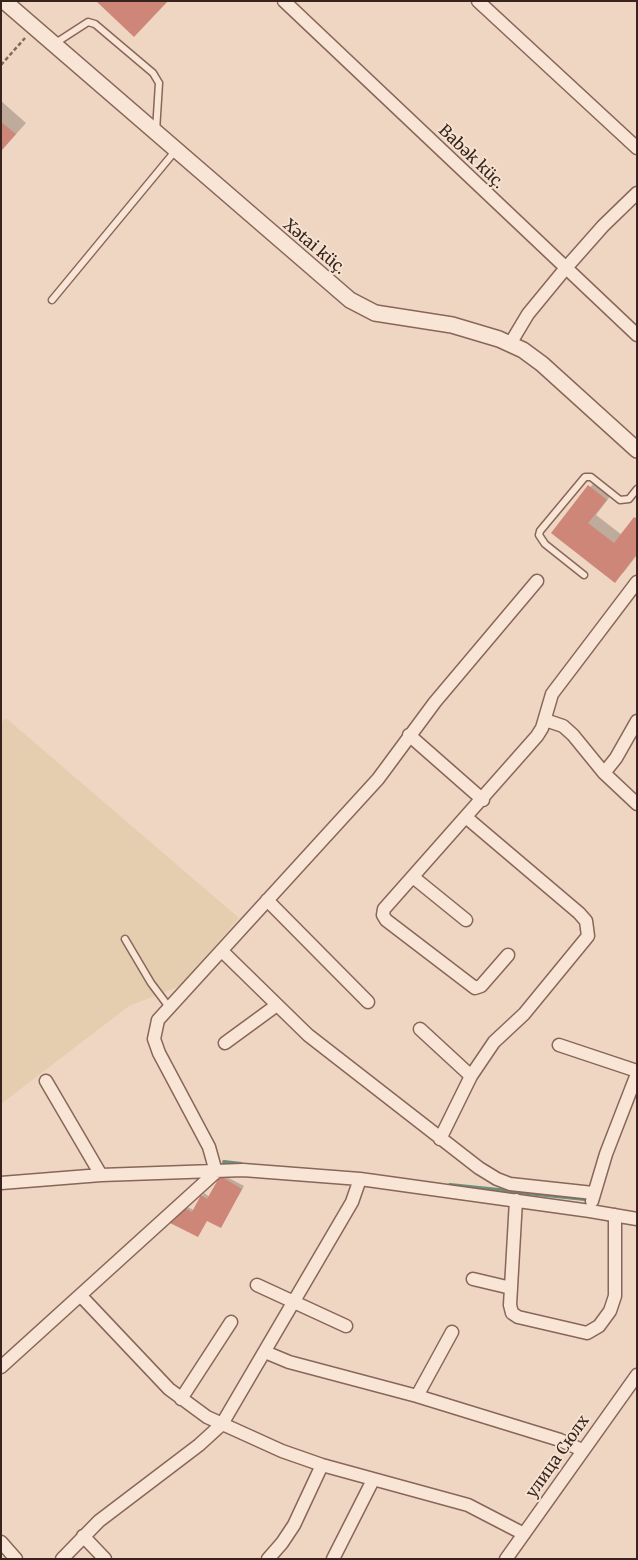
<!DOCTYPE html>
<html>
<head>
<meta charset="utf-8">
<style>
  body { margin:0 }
  #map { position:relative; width:638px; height:1560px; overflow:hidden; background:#eed6c2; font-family:Merriweather,serif }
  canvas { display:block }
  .frame { position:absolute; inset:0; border:2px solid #38241d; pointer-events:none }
</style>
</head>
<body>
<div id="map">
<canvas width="638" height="1560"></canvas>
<div class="frame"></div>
</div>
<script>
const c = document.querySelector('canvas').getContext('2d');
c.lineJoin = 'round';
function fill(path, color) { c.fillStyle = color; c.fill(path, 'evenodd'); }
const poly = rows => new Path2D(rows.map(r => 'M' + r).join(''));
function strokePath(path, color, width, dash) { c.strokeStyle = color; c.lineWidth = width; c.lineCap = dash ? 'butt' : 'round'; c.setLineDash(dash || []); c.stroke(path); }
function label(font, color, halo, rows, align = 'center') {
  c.font = font + ' Merriweather,serif'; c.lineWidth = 4; c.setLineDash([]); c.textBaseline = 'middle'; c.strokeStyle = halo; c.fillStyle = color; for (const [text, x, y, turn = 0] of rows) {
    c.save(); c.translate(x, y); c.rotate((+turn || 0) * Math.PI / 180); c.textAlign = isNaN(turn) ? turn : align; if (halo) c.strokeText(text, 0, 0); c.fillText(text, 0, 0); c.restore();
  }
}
const farmland = poly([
  [6,718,239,918,180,986,129,1006,1,1104,1,723]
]);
const shadow = poly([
  [1,101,26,123,1,151],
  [598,478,614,491,596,515,622,535,637,516,637,555,623,573,553,532],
  [223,1175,244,1186,221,1227,207,1220,170,1222,187,1207,194,1210,204,1193,210,1197]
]);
const stream = poly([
  [224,1162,241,1164],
  [450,1185,585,1199]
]);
const building = poly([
  [96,1,168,1,134,37],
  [1,122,16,134,1,151],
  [588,485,607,500,588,523,614,543,634,517,637,519,637,554,615,583,551,533],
  [220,1176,242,1189,221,1228,207,1221,198,1237,168,1222,184,1208,192,1212,201,1195,207,1199]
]);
const path = poly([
  [1,65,25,38]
]);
const service = poly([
  [54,44,88,22,95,24,153,73,159,83,156,131],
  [52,300,176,150],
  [584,575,545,544,539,535,540,531,585,477,591,477,620,500,629,499,637,489],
  [125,939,151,983,169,1007]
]);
const minor = poly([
  [284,1,637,335],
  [478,1,637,148],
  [510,344,528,314,565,269,603,226,637,193],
  [545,720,563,726,573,735,604,773,637,804],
  [409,735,483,800],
  [604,773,616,758,637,721],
  [413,877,466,920],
  [267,900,368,1002],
  [222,951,308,1035,479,1168,497,1179,510,1184,593,1193],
  [508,955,481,986,475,988,386,920,383,915,384,909,537,736,542,728,552,694,637,582],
  [420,1029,471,1076],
  [225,1043,277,1005],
  [559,1045,637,1071],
  [46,1081,101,1175],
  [440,1139,471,1076,494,1042,524,1014,588,936,586,921,579,913,467,818],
  [216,1172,209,1147,159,1053,154,1039,158,1020,378,779,435,702,537,581],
  [1,1183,101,1175,243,1170,360,1179,590,1211,637,1219],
  [516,1200,510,1305,512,1313,518,1317,587,1333,599,1326,610,1311,615,1296,615,1215],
  [592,1201,606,1154,637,1074],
  [473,1279,511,1288],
  [257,1285,346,1326],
  [81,1296,169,1389,207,1417,282,1451,322,1465,468,1505,524,1534],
  [265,1352,289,1362,417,1396,560,1440,582,1450],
  [1,1367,216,1172],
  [417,1396,452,1332],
  [181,1399,231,1322],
  [83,1536,105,1559],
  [1,1542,16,1559],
  [62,1559,99,1521,199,1445,222,1424,352,1202,360,1179],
  [268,1559,282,1543,294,1525,322,1465],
  [333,1559,373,1480],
  [506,1559,637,1375]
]);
const tertiary = poly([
  [4,1,350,300,375,313,452,325,499,339,523,350,542,364,637,450]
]);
const streetNames = [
  ["Babək küç.",471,157,44],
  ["Xətai küç.",314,247,40],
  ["улица Сюлх",558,1457,-55]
];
fill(farmland, '#e4ceaf');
fill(shadow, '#0003');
strokePath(stream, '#6b8f7d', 4);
fill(building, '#cd8677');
strokePath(service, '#886659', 9);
strokePath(minor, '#886659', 15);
strokePath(tertiary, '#886659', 18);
strokePath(path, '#886659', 2.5, [4, 2.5]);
strokePath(service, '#f9e5d5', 6);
strokePath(minor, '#f9e5d5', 12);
strokePath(tertiary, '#f9e5d5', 15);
label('16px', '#38241d', '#f5e2d1', streetNames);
</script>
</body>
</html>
